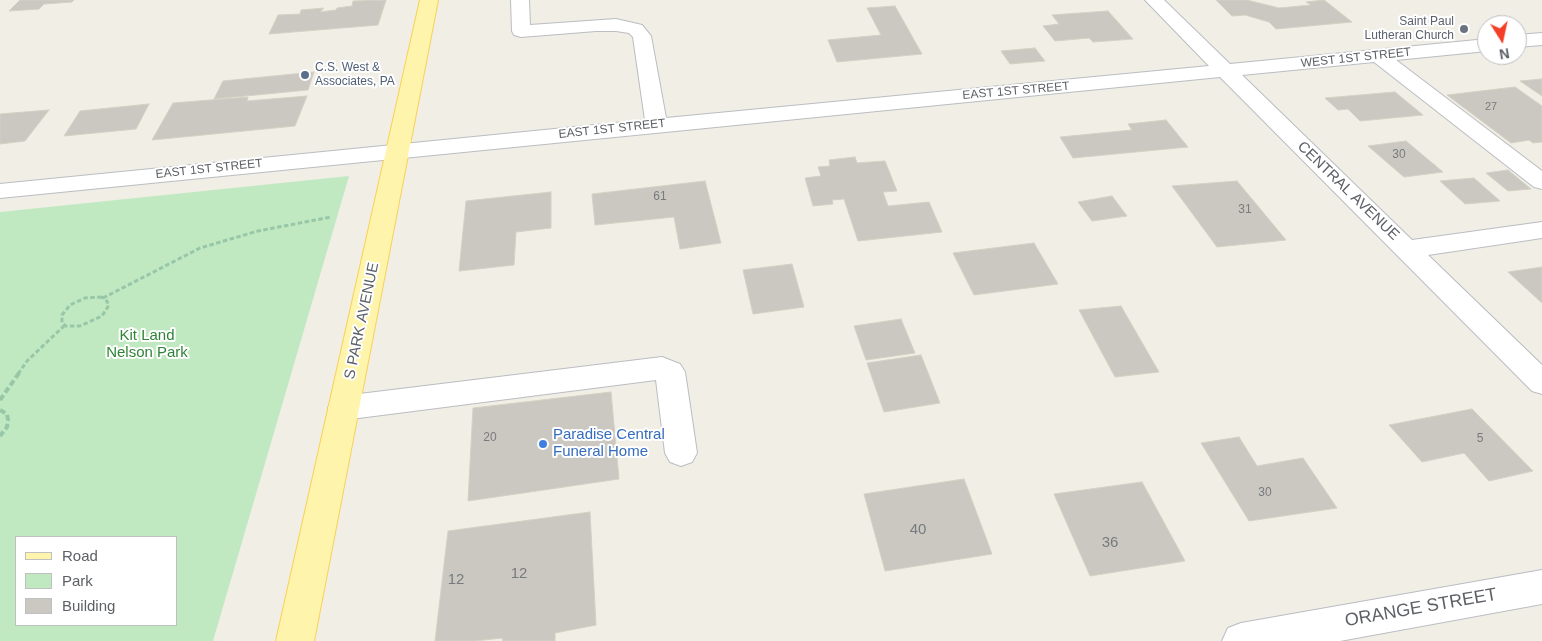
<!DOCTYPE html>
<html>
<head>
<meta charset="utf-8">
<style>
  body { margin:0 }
  #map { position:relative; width:1542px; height:641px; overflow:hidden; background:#f0eee5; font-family:Helvetica,sans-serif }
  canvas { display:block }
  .legend { position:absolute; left:15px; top:536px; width:162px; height:90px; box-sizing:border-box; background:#fff; border:1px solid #bec0c2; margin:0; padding:6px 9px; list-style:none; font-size:15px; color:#5d6166 }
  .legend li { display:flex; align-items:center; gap:10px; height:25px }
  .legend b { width:25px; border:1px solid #bec0c2 }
  .north { position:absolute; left:1477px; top:15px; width:50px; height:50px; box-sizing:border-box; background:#fff; border:1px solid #bec0c2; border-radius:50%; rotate:170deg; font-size:14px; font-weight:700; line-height:20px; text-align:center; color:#5d6166 }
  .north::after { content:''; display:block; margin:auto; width:18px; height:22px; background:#f33f28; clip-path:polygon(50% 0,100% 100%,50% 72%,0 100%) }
</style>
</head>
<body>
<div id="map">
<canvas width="1542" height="641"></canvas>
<ul class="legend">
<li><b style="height:6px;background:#fff4ab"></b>Road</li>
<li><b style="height:14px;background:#c0e9c2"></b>Park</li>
<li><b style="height:14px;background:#cbc8c2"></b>Building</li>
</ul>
<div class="north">N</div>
</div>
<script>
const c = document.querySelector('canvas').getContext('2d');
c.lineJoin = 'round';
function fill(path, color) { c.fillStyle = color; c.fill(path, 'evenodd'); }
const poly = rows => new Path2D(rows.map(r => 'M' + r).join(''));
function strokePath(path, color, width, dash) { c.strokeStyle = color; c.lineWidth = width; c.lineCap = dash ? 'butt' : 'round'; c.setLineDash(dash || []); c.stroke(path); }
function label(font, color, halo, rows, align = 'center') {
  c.font = font + ' Helvetica,sans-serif'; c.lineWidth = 4; c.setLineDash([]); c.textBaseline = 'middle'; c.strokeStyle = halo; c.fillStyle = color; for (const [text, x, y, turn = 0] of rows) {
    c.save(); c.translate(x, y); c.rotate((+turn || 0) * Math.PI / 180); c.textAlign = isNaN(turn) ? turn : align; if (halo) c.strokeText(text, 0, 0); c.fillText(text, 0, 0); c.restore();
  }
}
const green = poly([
  [349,176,213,641,0,641,0,212],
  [16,537,176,537,176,625,16,625]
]);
const building = poly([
  [20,0,74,0,72,2,44,4,39,9,9,11,20,0],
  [386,0,378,25,269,34,278,15,300,14,301,10,324,8,320,12,336,10,337,8,352,6,353,1,386,0],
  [1216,0,1247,0,1279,8,1311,5,1306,2,1324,0,1352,22,1276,29,1269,22,1245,15,1232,16,1216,0],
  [895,6,922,54,837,62,828,40,881,35,867,8,895,6],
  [1108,11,1133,39,1093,42,1089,38,1055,41,1043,26,1059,24,1052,15,1108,11],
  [1035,48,1045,61,1010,64,1001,51,1035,48],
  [314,72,308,90,214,99,223,81,314,72],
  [1542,79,1542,96,1520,81,1542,79],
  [1515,87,1542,106,1542,142,1533,143,1529,140,1511,143,1447,95,1515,87],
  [1395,92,1423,115,1360,121,1348,109,1338,110,1325,98,1395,92],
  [307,96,295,126,152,140,173,103,248,97,247,101,307,96],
  [149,104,136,129,64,136,80,111,149,104],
  [49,110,25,141,0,144,0,114,49,110],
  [1166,120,1188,147,1073,158,1060,137,1132,130,1128,124,1166,120],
  [1406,141,1443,172,1404,177,1368,146,1406,141],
  [855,157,857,163,885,161,897,191,883,192,888,206,929,202,942,232,858,241,844,199,832,200,833,204,813,206,805,178,821,176,818,167,830,166,829,160,855,157],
  [1508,170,1531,189,1508,191,1486,173,1508,170],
  [1474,178,1500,201,1465,204,1440,181,1474,178],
  [705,181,721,243,680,249,674,217,595,225,592,194,705,181],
  [1237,181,1286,240,1217,247,1172,186,1237,181],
  [551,192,551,228,516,232,514,265,459,271,466,201,551,192],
  [1112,196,1127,216,1092,221,1078,202,1112,196],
  [1034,243,1058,284,974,295,953,253,1034,243],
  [792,264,804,307,753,314,743,270,792,264],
  [1542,267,1542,303,1508,272,1542,267],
  [1121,306,1159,372,1115,377,1079,310,1121,306],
  [901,319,915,353,866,360,854,326,901,319],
  [921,355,940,403,884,412,867,363,921,355],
  [611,392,619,479,468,501,473,408,611,392],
  [1472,409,1533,471,1489,481,1464,453,1422,462,1389,425,1472,409],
  [1239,437,1257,466,1303,458,1337,508,1249,521,1201,443,1239,437],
  [964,479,992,554,885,571,864,494,964,479],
  [1142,482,1185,561,1090,576,1054,494,1142,482],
  [590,512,596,625,555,633,555,641,503,641,502,638,474,641,435,641,448,531,590,512]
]);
const pathFar1 = poly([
  [100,297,105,298,109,305,102,316,80,326,66,326,62,323,62,315,70,305,85,298,100,297],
  [103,298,200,248,258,231,331,217],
  [18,374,27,361,65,325]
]);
const path = poly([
  [0,400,19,373],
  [0,410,7,414,8,420,7,427,0,436]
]);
const minor = poly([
  [511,0,529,0,530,25,616,19,642,25,651,36,666,118,1209,66,1145,0,1164,0,1230,64,1487,39,1487,51,1396,60,1542,171,1542,189,1534,187,1374,62,1242,75,1412,240,1542,222,1542,238,1428,255,1542,365,1542,394,1532,391,1220,77,0,198,0,184,645,120,633,37,629,33,616,31,596,31,521,37,514,35,512,31,511,0],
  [1542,33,1542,45,1517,47,1517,35,1542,33],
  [662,357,680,364,685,372,697,453,692,462,681,466,670,462,665,453,656,380,343,420,332,417,328,408,332,399,343,396,662,357],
  [1542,570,1542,604,1340,641,1222,641,1228,628,1241,623,1542,570]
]);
const major = poly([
  [420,0,438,0,314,641,276,641,420,0]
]);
const markers = [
  [1464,29,5,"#6b7280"],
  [305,75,5,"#5c6f8a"],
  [543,444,5,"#3f7fe0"]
];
const farNumbernames = [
  ["27",1491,107]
];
const farWorshipnames = [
  ["Saint Paul",1454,22],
  ["Lutheran Church",1454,36]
];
const farStreetnames = [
  ["WEST 1ST STREET",1356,58,-6],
  ["EAST 1ST STREET",1016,91,-5],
  ["EAST 1ST STREET",612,129,-6],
  ["EAST 1ST STREET",209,169,-6]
];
const farServicenames = [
  ["C.S. West &",315,68],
  ["Associates, PA",315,82]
];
const numberNames = [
  ["30",1399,155],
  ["61",660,197],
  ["31",1245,210],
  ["20",490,438],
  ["5",1480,439],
  ["30",1265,493]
];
const streetNames = [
  ["CENTRAL AVENUE",1348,191,44],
  ["S PARK AVENUE",362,321,-78]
];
const parkNames = [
  ["Kit Land",147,336],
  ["Nelson Park",147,353]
];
const shopNames = [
  ["Paradise Central",553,435],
  ["Funeral Home",553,452]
];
const nearNumbernames = [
  ["40",918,530],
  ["36",1110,543],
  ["12",519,574],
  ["12",456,580]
];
const nearStreetnames = [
  ["ORANGE STREET",1421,608,-10]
];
fill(green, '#c0e9c2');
fill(building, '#cbc8c2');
strokePath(building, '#d5d0c3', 1);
strokePath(minor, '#babdc2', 2);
strokePath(major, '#f9d155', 2);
strokePath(pathFar1, '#98c7a7', 3, [4.5, 2.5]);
strokePath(path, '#98c7a7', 4, [6, 3]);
fill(minor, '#fff');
fill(major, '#fff4ab');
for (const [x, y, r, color] of markers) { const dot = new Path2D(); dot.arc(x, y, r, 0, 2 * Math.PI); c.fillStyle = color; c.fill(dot); strokePath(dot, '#fff', 2); }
label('11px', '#787b7d', null, farNumbernames);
label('12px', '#5b616d', '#fff', farWorshipnames, 'right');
label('12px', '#5d6166', '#fff', farStreetnames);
label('12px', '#4e5e75', '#fff', farServicenames, 'left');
label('12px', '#787b7d', null, numberNames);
label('15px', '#5d6166', '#fff', streetNames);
label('15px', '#308336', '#fff', parkNames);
label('15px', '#366cbe', '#fff', shopNames, 'left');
label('15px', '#787b7d', null, nearNumbernames);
label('18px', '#5d6166', '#fff', nearStreetnames);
</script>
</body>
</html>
